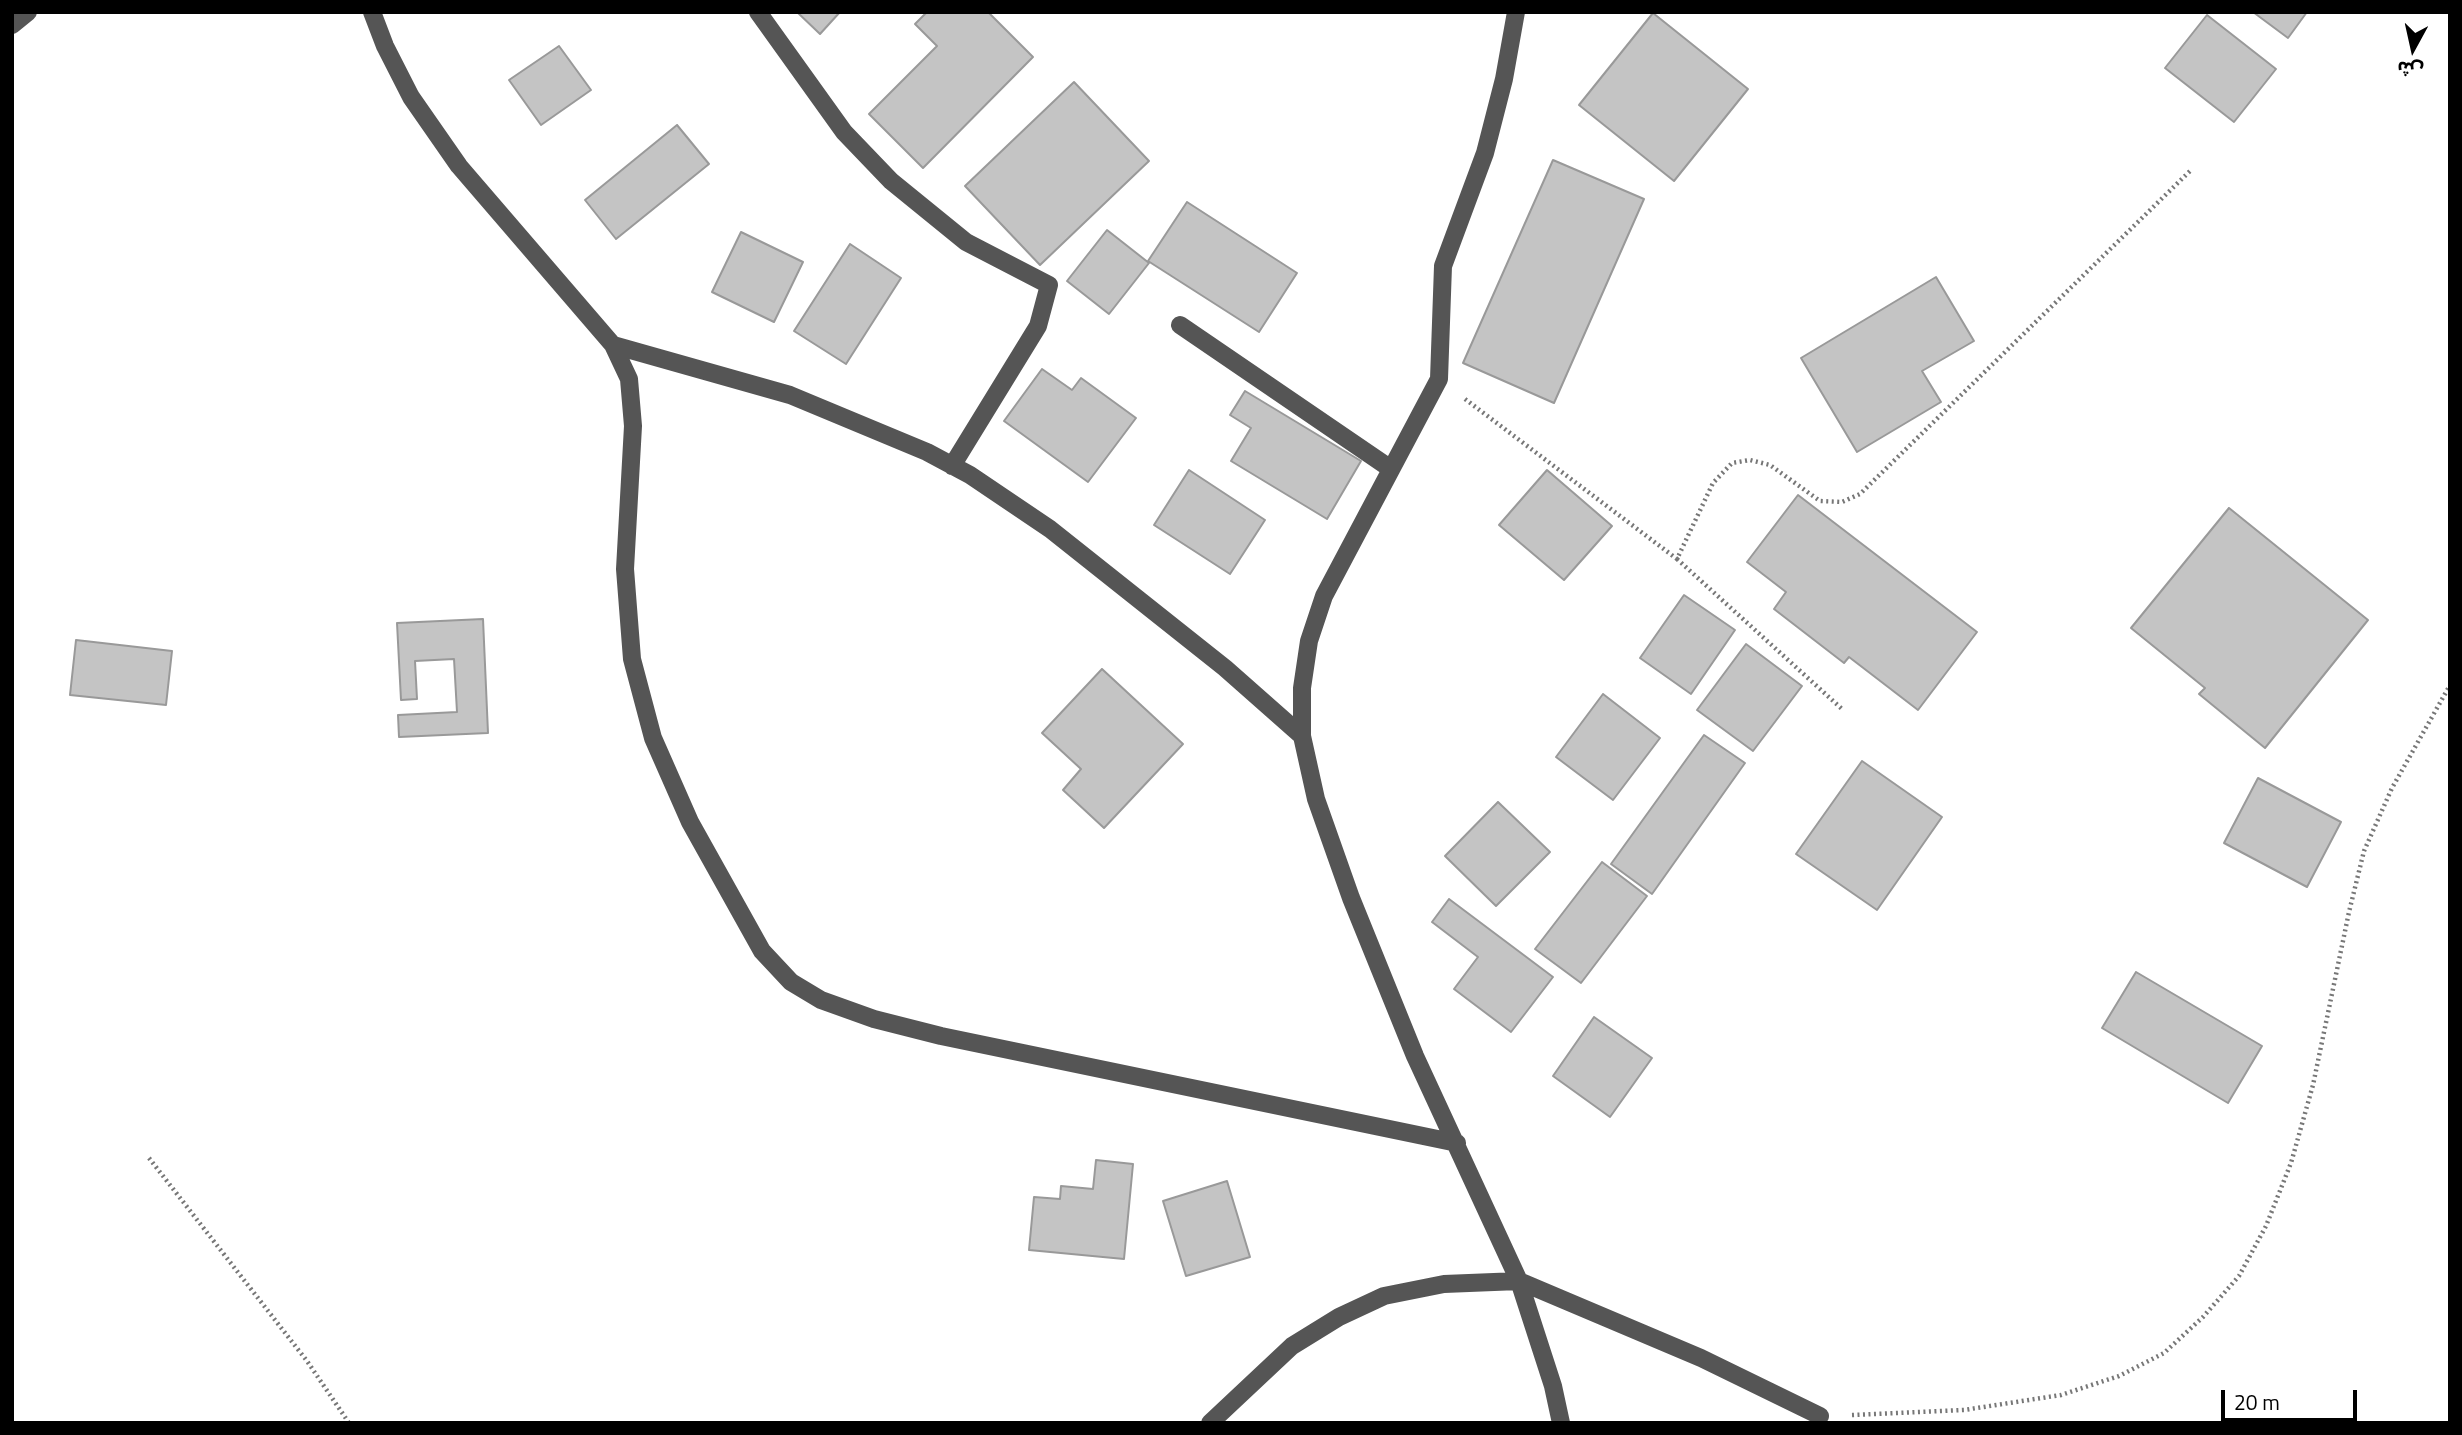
<!DOCTYPE html>
<html>
<head>
<meta charset="utf-8">
<style>
  body { margin:0 }
  #map { position:relative; width:2462px; height:1435px; overflow:hidden; background:#fff; font-family:"Titillium Web","Noto Sans Arabic",sans-serif }
  canvas { display:block }
  .frame { position:absolute; inset:0; border:14px solid #000; pointer-events:none }
  .north { position:absolute; left:2378px; top:14px; width:70px; height:70px; -webkit-text-stroke:5px #fff; paint-order:stroke; rotate:188deg; font-size:19px; font-weight:700; line-height:28px; text-align:center; color:#000 }
  .north::after { content:''; display:block; margin:auto; width:24px; height:32px; background:#000; clip-path:polygon(50% 0,100% 100%,50% 72%,0 100%) }
  .scale { position:absolute; left:2221px; top:1390px; width:136px; height:32px; box-sizing:border-box; border:4px solid #000; border-top:0; padding-left:9px; font-size:21px; line-height:24px; white-space:nowrap; color:#000; -webkit-text-stroke:5px #fff; paint-order:stroke }
</style>
</head>
<body>
<div id="map">
<canvas width="2462" height="1435"></canvas>
<div class="frame"></div>
<div class="north">ش</div>
<div class="scale">20 m</div>
</div>
<script>
const c = document.querySelector('canvas').getContext('2d');
c.lineJoin = 'round';
function fill(path, color) { c.fillStyle = color; c.fill(path, 'evenodd'); }
const poly = rows => new Path2D(rows.map(r => 'M' + r).join(''));
function strokePath(path, color, width, dash) { c.strokeStyle = color; c.lineWidth = width; c.lineCap = dash ? 'butt' : 'round'; c.setLineDash(dash || []); c.stroke(path); }
const building = poly([
  [797,12,840,12,820,34,797,12],
  [927,12,988,12,1033,57,923,168,869,114,937,46,915,24,927,12],
  [2253,12,2307,12,2288,38,2253,12],
  [1653,13,1748,89,1674,181,1579,105,1653,13],
  [2207,15,2276,69,2234,122,2165,68,2207,15],
  [559,46,591,90,541,125,509,80,559,46],
  [1074,82,1149,161,1040,265,965,186,1074,82],
  [677,125,709,164,616,239,585,200,677,125],
  [1553,160,1644,199,1554,403,1463,363,1553,160],
  [1187,202,1297,273,1259,332,1148,261,1187,202],
  [1107,230,1149,263,1109,314,1067,281,1107,230],
  [741,232,803,262,774,322,712,292,741,232],
  [850,244,901,278,846,364,794,331,850,244],
  [1936,277,1974,341,1922,371,1941,402,1857,452,1801,358,1936,277],
  [1042,369,1072,390,1081,378,1136,418,1088,482,1004,421,1042,369],
  [1245,391,1361,461,1327,519,1231,461,1251,428,1230,415,1245,391],
  [1189,470,1265,520,1230,574,1154,525,1189,470],
  [1547,470,1612,526,1564,580,1499,525,1547,470],
  [1798,495,1977,632,1918,710,1849,657,1844,663,1774,609,1786,592,1747,562,1798,495],
  [2229,508,2368,620,2265,748,2199,694,2205,688,2131,628,2229,508],
  [1684,595,1735,630,1691,694,1640,658,1684,595],
  [483,619,488,733,399,737,398,715,457,712,454,659,415,661,417,699,401,700,397,623,483,619],
  [76,640,172,651,166,705,70,695,76,640],
  [1746,644,1802,686,1753,751,1697,710,1746,644],
  [1102,669,1183,744,1104,828,1063,790,1081,769,1042,733,1102,669],
  [1603,694,1660,738,1613,800,1556,757,1603,694],
  [1704,735,1745,763,1652,894,1611,864,1704,735],
  [1862,761,1942,817,1877,910,1796,854,1862,761],
  [2258,778,2341,822,2307,887,2224,843,2258,778],
  [1498,802,1550,852,1496,906,1445,856,1498,802],
  [1602,862,1647,896,1581,983,1535,949,1602,862],
  [1449,899,1553,977,1511,1032,1454,989,1478,957,1432,922,1449,899],
  [2136,972,2262,1046,2228,1103,2102,1028,2136,972],
  [1594,1017,1652,1058,1610,1117,1553,1076,1594,1017],
  [1096,1160,1133,1164,1124,1259,1029,1250,1034,1197,1060,1199,1061,1186,1093,1189,1096,1160],
  [1227,1181,1250,1257,1186,1276,1163,1201,1227,1181]
]);
const path = poly([
  [1465,399,1677,559,1713,483,1732,463,1750,460,1770,465,1820,501,1842,502,1860,494,2190,171],
  [1677,559,1842,709],
  [149,1158,307,1361,349,1423],
  [1852,1415,1964,1410,2061,1395,2119,1376,2164,1353,2203,1317,2239,1276,2266,1226,2291,1163,2313,1085,2349,912,2364,851,2392,788,2450,685]
]);
const minor = poly([
  [372,12,385,46,411,97,459,166,613,345,629,379,633,426,625,569,632,659,653,738,690,822,762,951,791,982,821,1000,874,1019,941,1036,1457,1143],
  [758,12,844,132,891,181,966,242,1049,285,1038,326,952,466],
  [1516,12,1504,79,1485,153,1443,266,1439,379,1324,596,1309,641,1302,688,1302,736,1316,799,1351,898,1415,1056,1519,1281,1553,1386,1561,1423],
  [12,25,28,12],
  [1180,325,1391,469],
  [613,345,790,395,927,452,970,475,1050,529,1225,668,1302,736],
  [1210,1423,1292,1346,1339,1317,1384,1296,1444,1284,1519,1281,1701,1358,1820,1416]
]);
fill(building, '#c4c4c4');
strokePath(building, '#999', 2);
strokePath(path, '#777', 4.5, [2, 3.5]);
strokePath(minor, '#555', 18);
</script>
</body>
</html>
